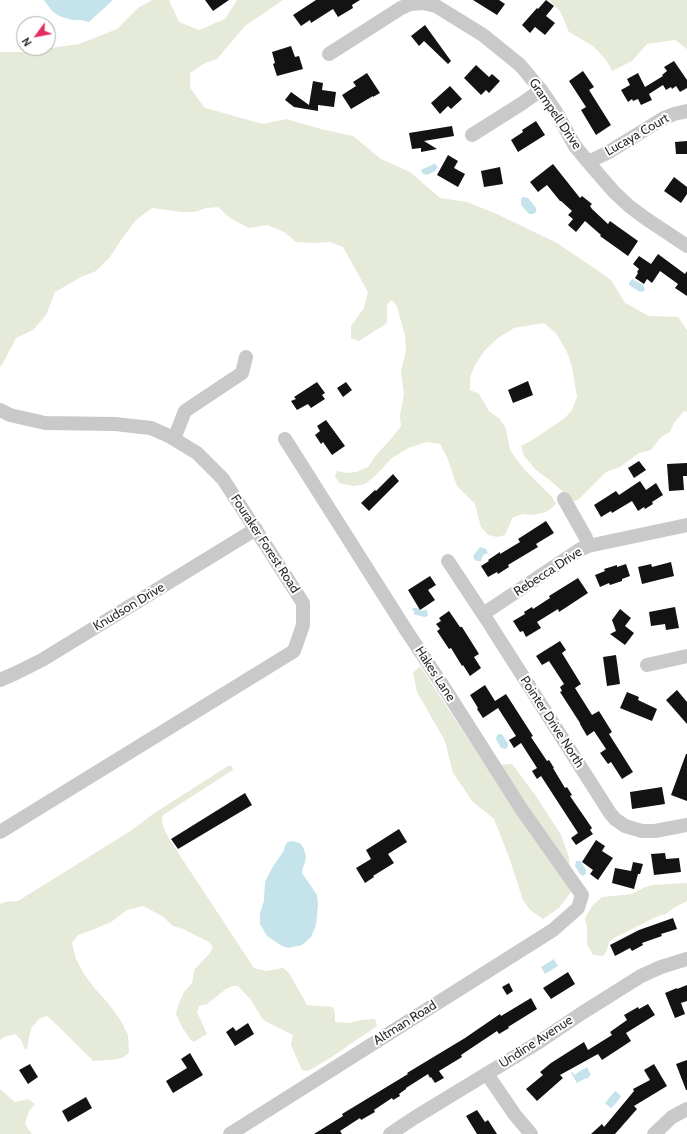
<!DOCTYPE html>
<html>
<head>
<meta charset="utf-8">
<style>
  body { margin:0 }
  #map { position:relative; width:687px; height:1134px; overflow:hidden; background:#fff; font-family:Cabin,sans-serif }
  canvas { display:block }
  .north { position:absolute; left:16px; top:16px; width:40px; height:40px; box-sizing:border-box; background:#fff; border:1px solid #ababab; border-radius:50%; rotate:238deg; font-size:11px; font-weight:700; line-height:16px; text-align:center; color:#2c2c2c }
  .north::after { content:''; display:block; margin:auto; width:14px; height:18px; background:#e42c5e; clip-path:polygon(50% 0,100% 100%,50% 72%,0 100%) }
</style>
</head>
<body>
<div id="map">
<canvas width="687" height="1134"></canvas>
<div class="north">N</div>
</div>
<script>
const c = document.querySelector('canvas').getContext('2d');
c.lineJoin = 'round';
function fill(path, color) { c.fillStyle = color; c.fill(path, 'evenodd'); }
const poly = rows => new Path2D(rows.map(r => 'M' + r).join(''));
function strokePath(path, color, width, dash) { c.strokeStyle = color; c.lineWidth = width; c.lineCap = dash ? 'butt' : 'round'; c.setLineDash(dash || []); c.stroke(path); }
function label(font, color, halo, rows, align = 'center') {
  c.font = font + ' Cabin,sans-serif'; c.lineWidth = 4; c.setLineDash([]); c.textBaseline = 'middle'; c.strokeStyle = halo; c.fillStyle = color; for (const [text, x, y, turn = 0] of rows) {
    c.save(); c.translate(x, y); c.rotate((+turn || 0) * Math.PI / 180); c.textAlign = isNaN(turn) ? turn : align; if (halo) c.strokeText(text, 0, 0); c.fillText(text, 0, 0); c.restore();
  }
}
const green = poly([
  [152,0,169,0,179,22,199,30,225,19,237,0,283,0,245,26,217,59,205,63,190,73,190,88,205,108,263,124,286,119,321,129,353,136,381,159,410,172,440,198,467,202,497,214,557,243,597,270,611,280,625,303,649,316,678,317,687,330,687,412,684,411,674,423,670,432,661,437,651,450,639,453,620,467,606,472,578,500,571,502,563,492,551,481,536,470,524,456,521,446,529,442,564,419,572,410,577,397,572,367,567,352,556,333,544,323,514,328,498,338,485,350,475,365,470,377,470,390,479,394,489,411,500,419,506,429,510,450,523,468,550,495,556,503,553,507,546,512,534,515,524,514,513,517,505,535,497,537,488,535,481,527,475,504,457,486,447,457,440,444,427,442,408,448,392,458,375,476,365,484,354,486,339,483,335,476,337,471,348,473,357,472,368,467,377,454,391,439,401,426,400,415,404,394,401,371,406,350,405,336,397,306,392,300,387,304,387,322,384,325,359,341,351,338,351,326,364,308,368,292,343,247,330,242,313,243,296,242,284,232,267,225,249,228,230,218,218,207,206,208,195,212,182,212,152,208,136,220,121,240,110,257,96,271,83,276,55,292,46,315,33,330,16,338,2,365,0,367,0,52,23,52,79,44,117,29,138,8],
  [549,0,687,0,687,49,675,40,647,44,632,61,612,71,606,60,593,46,569,32,560,11],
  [420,666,486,766,512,764,536,796,561,835,569,857,571,892,559,908,543,919,530,910,523,900,509,857,494,819,473,802,453,773,445,741,417,692,413,673],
  [228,766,232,766,233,770,163,815,162,822,165,831,171,842,254,968,266,971,283,968,289,973,307,1005,333,1007,335,1013,335,1022,350,1023,361,1020,375,1019,377,1026,330,1058,308,1071,302,1070,291,1045,293,1035,263,1020,251,1000,238,986,233,986,226,989,207,1004,199,1006,197,1012,207,1034,194,1042,190,1039,182,1027,176,1014,179,1003,184,992,192,983,194,970,210,953,213,947,209,942,183,929,173,926,162,916,143,906,127,910,111,922,92,930,78,935,72,943,76,959,84,974,96,990,108,1003,121,1021,128,1035,129,1053,122,1058,111,1060,93,1061,59,1027,47,1016,39,1019,32,1027,29,1037,27,1049,25,1049,21,1040,15,1034,4,1037,0,1040,0,904,5,902,18,901,132,830,153,814],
  [687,883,687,901,675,907,666,914,658,916,616,937,609,942,607,950,603,956,593,955,587,944,587,927,585,918,592,906,602,897,632,894,645,887,653,885],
  [0,1089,15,1102,28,1099,35,1104,29,1111,25,1124,32,1134,0,1134]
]);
const water = poly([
  [44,0,113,0,89,22,81,20,72,20,59,16,52,11],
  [433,164,435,164,438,167,435,171,427,175,423,174,421,170,425,168,430,166],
  [523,197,528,198,536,208,536,212,533,214,529,214,521,205,521,199],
  [632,279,643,285,645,289,644,291,640,292,629,285,629,283],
  [480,547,486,549,488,553,483,555,481,561,477,561,474,559,473,556],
  [413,608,418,608,421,611,427,610,428,616,425,617,416,615,414,614,414,611,412,610],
  [500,734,502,734,508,744,508,746,506,749,501,748,496,739,497,735],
  [292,841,300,843,303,847,306,856,305,862,302,870,302,873,313,889,317,895,318,905,316,925,311,937,302,945,288,948,282,946,267,936,260,924,260,913,264,901,265,882,272,868,283,852,286,844,288,842],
  [576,861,580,861,586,870,586,873,583,876,580,874,575,866],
  [554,959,558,966,545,974,541,967],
  [587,1067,591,1075,589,1076,589,1077,586,1079,586,1078,577,1083,571,1073,573,1072,574,1075],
  [615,1091,621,1096,617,1102,611,1108,605,1103]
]);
const building = poly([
  [205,0,229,0,213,11],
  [316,0,360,0,352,5,353,8,338,17,333,9,311,23,310,20,301,26,293,15],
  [473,0,499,0,505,4,497,15],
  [546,0,554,6,546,16,555,23,545,35,535,27,530,33,522,25,537,8,538,9],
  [425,25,451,61,448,64,424,41,419,46,411,36],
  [291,46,295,57,299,56,303,69,277,76,273,64,275,63,272,52],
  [674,61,687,80,687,88,680,92,676,86,672,89,671,87,666,90,663,85,649,94,652,100,641,105,638,99,633,101,632,99,628,102,621,90,630,85,627,79,638,73,645,87,663,76,662,75,667,71,664,67],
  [476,65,489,77,492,74,500,81,489,93,486,90,481,95,464,78],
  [583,71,594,87,589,90,611,125,596,135,581,110,586,107,569,81],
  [367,73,380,93,373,97,373,96,351,109,342,95,356,86,353,82],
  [313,81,323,83,322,90,336,92,334,107,318,105,318,111,294,107,285,100,291,92,309,105],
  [450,86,462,99,451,109,448,106,440,114,431,103],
  [536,121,545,135,518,152,511,140,523,132,522,130],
  [452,126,454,136,424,141,437,149,421,152,421,148,412,149,409,133],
  [687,141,687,154,676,154,675,142],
  [448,155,458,161,454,168,465,174,458,187,437,175],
  [553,164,580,198,582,196,592,204,590,206,592,209,608,224,610,221,638,241,628,256,600,236,601,235,585,221,576,232,568,225,573,219,568,215,572,211,561,201,560,201,547,185,538,192,530,182],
  [500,167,503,184,484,187,481,171],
  [674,177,687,187,687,194,681,203,664,191],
  [658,254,685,274,687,271,687,296,675,288,678,284,660,271,652,283,647,279,644,284,635,278,638,273,637,272,639,269,633,264,639,256,651,264],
  [528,381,533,395,513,403,508,390],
  [317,382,325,393,322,395,325,399,311,408,308,404,297,410,291,401,296,399,294,397],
  [346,382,352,390,343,397,337,388],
  [326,420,345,446,332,455,323,442,321,444,315,435,320,431,317,426],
  [639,461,646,470,634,478,628,468],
  [687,463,687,476,683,476,684,490,669,491,667,464],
  [393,474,399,481,369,511,361,503,375,490,376,491],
  [640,481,646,490,656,483,663,495,652,502,653,504,645,509,644,507,638,511,632,501,612,513,611,511,601,517,594,505,616,491,619,495],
  [546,521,554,533,536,544,538,547,508,565,509,567,498,574,497,572,488,577,481,566,489,561,488,560,500,552,500,554,520,542,518,539],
  [671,562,674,576,642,584,638,567,651,564,652,567],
  [626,564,630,576,622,579,622,581,610,585,609,583,600,587,595,575,605,571,604,569,617,565,617,567],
  [430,576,436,585,428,590,435,600,420,610,408,590],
  [578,578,588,593,559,612,558,609,537,622,541,628,526,637,523,631,520,632,513,621,525,614,524,612,532,607,533,609,550,598,549,596],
  [675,607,679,628,666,630,665,624,651,626,649,612],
  [620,609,631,618,625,626,634,633,625,645,610,634,616,631,612,620],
  [449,611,460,627,462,627,479,654,474,657,481,668,470,676,463,665,462,666,451,648,449,649,437,631,440,629,436,624,441,621,439,618],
  [560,641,566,650,562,653,581,684,575,688,592,715,599,711,612,732,609,734,633,772,622,779,611,762,608,764,600,753,606,749,594,731,587,736,580,724,580,723,560,692,562,691,560,687,564,684,549,661,542,665,536,656],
  [616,655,620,684,607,686,603,657],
  [485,685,495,701,506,694,533,736,531,737,547,761,549,760,554,768,553,768,565,788,567,787,572,795,570,796,592,828,590,830,593,834,576,845,571,838,578,833,541,776,537,779,532,771,537,768,521,743,514,748,509,740,516,736,498,708,483,718,477,709,478,708,470,695],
  [677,690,687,702,687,724,666,700],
  [627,692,639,697,638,700,657,709,652,721,620,708],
  [686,754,687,754,687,801,671,795],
  [662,787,665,804,632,809,630,792],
  [245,793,252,805,178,849,171,839],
  [399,829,407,842,388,854,394,863,373,876,374,877,365,883,356,868,371,859,366,850],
  [596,840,605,846,602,851,613,858,598,880,590,874,593,870,582,862],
  [665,853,666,859,679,858,681,872,654,875,651,854],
  [633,862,643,864,640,874,638,874,634,889,612,883,615,868,631,871],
  [673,918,677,929,661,934,662,936,642,943,643,945,632,951,630,948,615,956,610,945,639,930],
  [568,972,575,984,551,999,543,988],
  [509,983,513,991,507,995,502,987],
  [687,985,687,1001,681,1003,685,1014,675,1018,665,993,677,988,677,989],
  [531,998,537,1009,508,1027,509,1028,499,1034,497,1031,461,1055,462,1057,439,1071,444,1078,435,1083,431,1077,430,1078,428,1074,406,1088,406,1089,399,1094,400,1096,393,1100,392,1098,374,1110,375,1112,361,1120,360,1118,340,1131,342,1134,314,1134,343,1116,342,1114,408,1074,407,1073,465,1038,500,1014,501,1016],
  [648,1004,655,1015,626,1033,631,1041,602,1060,598,1054,560,1075,563,1078,537,1101,526,1089,543,1075,540,1072,551,1063,584,1042,588,1050,612,1035,610,1032,627,1020,624,1015,638,1007,639,1009],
  [248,1023,254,1034,235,1046,226,1032,233,1027,236,1031],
  [190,1053,203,1075,173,1093,166,1081,187,1068,181,1059],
  [687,1060,687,1090,686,1090,676,1064],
  [30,1064,38,1077,28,1084,19,1070],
  [654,1064,667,1086,634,1106,637,1109,615,1134,591,1134,602,1124,604,1127,634,1091,633,1089,650,1080,644,1070],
  [86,1097,92,1108,68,1122,62,1111],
  [477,1110,485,1122,488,1120,497,1134,477,1134,466,1116]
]);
const minor = poly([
  [329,54,401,8,410,4,423,3,436,6,483,35,520,65,541,90,556,112,575,146,588,162,614,192,629,206,645,218,687,246],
  [472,135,521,104,541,90],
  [588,162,607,153,664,118,674,114,687,111],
  [0,410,10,415,45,423,115,424,151,428,169,436,197,453,223,479,303,603,303,625,294,651,0,832],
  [174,439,185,411,242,373,246,357],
  [564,499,586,538,588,546],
  [448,561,487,620,610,813,615,819,625,826,642,831,655,831,687,825],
  [483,614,579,550,588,546,687,525],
  [647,665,687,656],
  [0,680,16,673,42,660,256,529],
  [487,1074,515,1115,531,1134],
  [230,1134,553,930,578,908,582,895,522,810,445,689,406,630,285,439],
  [390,1134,414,1118,539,1042,582,1013,641,976,661,967,687,959],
  [654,1134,672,1117,687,1109]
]);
const streetNames = [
  ["Grampell Drive",555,114,56],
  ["Lucaya Court",637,135,-30],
  ["Fouraker Forest Road",265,544,57],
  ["Rebecca Drive",548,572,-33],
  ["Knudson Drive",129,607,-31],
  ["Hakes Lane",435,674,57],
  ["Pointer Drive North",552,722,57],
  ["Altman Road",405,1023,-32],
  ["Undine Avenue",536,1042,-33]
];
fill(green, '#e5ead9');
fill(water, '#c4e3ea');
fill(building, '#131313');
strokePath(minor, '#c9c9c9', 14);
label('13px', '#2c2c2c', '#fff', streetNames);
</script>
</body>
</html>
